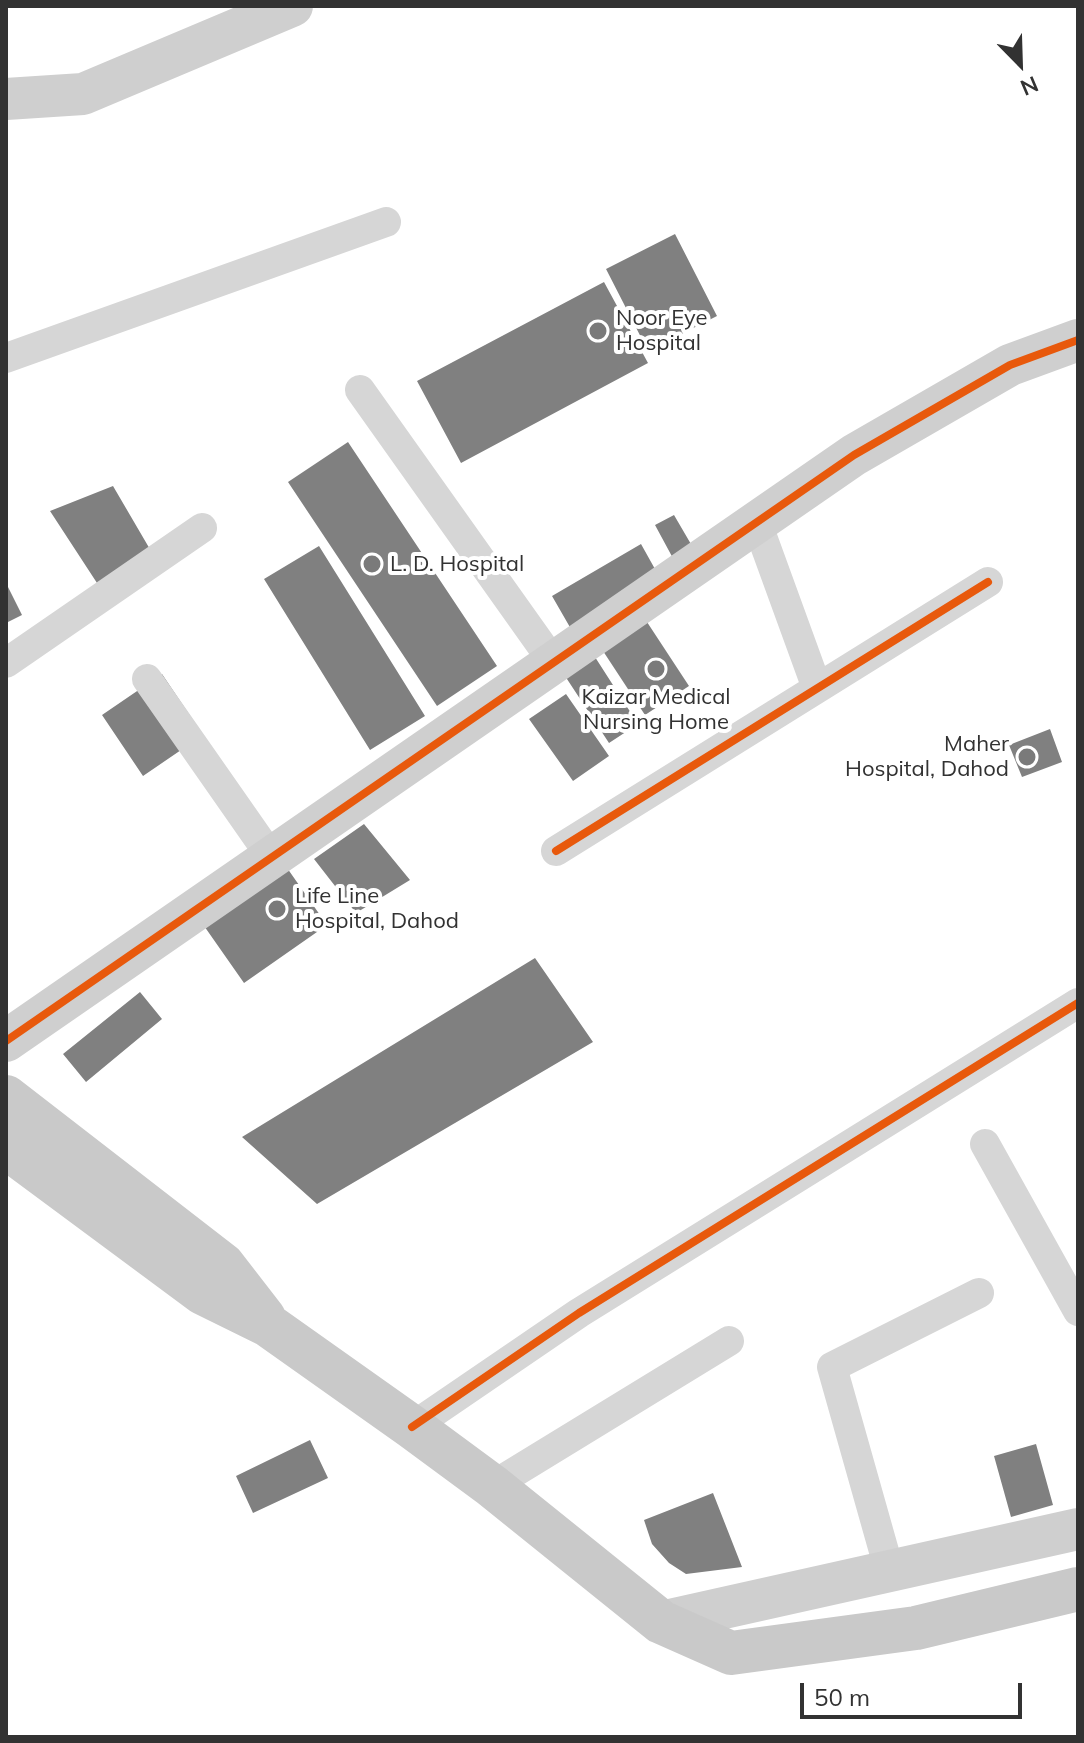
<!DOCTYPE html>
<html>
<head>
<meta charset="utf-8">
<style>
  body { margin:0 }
  #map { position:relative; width:1084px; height:1743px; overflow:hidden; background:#fff; font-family:Mulish,sans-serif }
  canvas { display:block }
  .frame { position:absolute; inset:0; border:8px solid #323232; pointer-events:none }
  .north { position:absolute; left:980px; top:24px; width:80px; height:80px; -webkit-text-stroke:6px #fff; paint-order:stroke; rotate:157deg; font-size:22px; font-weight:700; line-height:32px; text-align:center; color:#323232 }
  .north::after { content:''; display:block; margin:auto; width:28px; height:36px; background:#323232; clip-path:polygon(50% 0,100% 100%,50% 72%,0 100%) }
  .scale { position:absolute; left:800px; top:1683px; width:222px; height:36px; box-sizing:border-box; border:4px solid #323232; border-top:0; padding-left:10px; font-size:24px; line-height:28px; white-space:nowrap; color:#323232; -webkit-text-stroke:6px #fff; paint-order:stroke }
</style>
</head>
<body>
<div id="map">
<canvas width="1084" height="1743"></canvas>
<div class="frame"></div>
<div class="north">N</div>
<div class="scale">50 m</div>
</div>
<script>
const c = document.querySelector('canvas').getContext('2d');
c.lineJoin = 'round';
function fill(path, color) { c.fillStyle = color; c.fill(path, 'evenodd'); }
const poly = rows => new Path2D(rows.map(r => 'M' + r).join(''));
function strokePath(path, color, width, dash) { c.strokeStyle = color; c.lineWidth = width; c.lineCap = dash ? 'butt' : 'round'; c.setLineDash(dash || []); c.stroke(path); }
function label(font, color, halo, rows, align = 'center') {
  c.font = font + ' Mulish,sans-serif'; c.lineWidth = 8; c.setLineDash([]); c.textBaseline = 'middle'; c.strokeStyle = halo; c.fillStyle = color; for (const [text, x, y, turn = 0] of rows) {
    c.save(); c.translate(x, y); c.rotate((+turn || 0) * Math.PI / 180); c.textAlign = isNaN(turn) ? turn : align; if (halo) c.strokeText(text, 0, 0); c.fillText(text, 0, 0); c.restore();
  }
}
const building = poly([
  [675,234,717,316,648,351,606,269],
  [604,282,648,363,461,463,417,381],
  [348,442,497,666,437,706,288,482],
  [113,486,151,551,97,583,50,511],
  [674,515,695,551,675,562,655,525],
  [641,544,660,578,571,629,552,596],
  [319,546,425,716,370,750,264,579],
  [6,583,22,615,6,623],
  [647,622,689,686,645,715,603,651],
  [595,657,638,724,609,743,565,676],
  [162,674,203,735,143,776,102,715],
  [566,694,609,756,573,781,529,719],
  [1050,729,1062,762,1022,777,1009,745],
  [364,824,410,880,356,913,314,859],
  [285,865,327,925,244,983,202,923],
  [535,958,593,1042,317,1204,242,1137],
  [140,992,162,1019,86,1082,63,1054],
  [310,1440,328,1478,253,1513,236,1476],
  [1036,1444,1053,1505,1011,1517,994,1456],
  [713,1493,742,1567,686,1574,669,1563,652,1544,644,1520]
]);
const street = poly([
  [6,358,386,222],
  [360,390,554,663],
  [757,523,817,688],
  [6,663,202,528],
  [147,679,272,858],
  [556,851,988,582],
  [985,1144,1078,1311],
  [412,1427,579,1313,1078,1003],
  [492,1486,729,1341],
  [889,1569,832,1367,979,1293]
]);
const secondary = poly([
  [6,99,83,94,292,6],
  [6,1041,854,455,1010,365,1078,340],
  [661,1622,1078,1529]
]);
const primary = poly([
  [6,1097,223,1265,264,1318],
  [6,1147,203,1293,268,1325,412,1427,492,1486,661,1622,731,1653,916,1628,1078,1589]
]);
const cycleway = poly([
  [556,851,988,582],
  [6,1041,854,455,1010,365,1078,340],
  [412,1427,579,1313,1078,1003]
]);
const markers = [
  [598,331,10,"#7a7a7a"],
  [372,564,10,"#7a7a7a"],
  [656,669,10,"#7a7a7a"],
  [1027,757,10,"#7a7a7a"],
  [277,909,10,"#7a7a7a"]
];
const poiNames = [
  ["Noor Eye",616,318],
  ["Hospital",616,343],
  ["L. D. Hospital",390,564],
  ["Kaizar Medical",656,697,"center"],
  ["Nursing Home",656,722,"center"],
  ["Maher",1009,744,"right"],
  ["Hospital, Dahod",1009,769,"right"],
  ["Life Line",295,896],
  ["Hospital, Dahod",295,921]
];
fill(building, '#808080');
strokePath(street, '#d6d6d6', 30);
strokePath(secondary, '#cfcfcf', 42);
strokePath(primary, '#c9c9c9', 44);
strokePath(cycleway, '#e8590c', 8);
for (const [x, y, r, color] of markers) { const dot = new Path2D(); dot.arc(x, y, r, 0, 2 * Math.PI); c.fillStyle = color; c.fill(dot); strokePath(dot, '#fff', 3); }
label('22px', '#323232', '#fff', poiNames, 'left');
</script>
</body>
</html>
